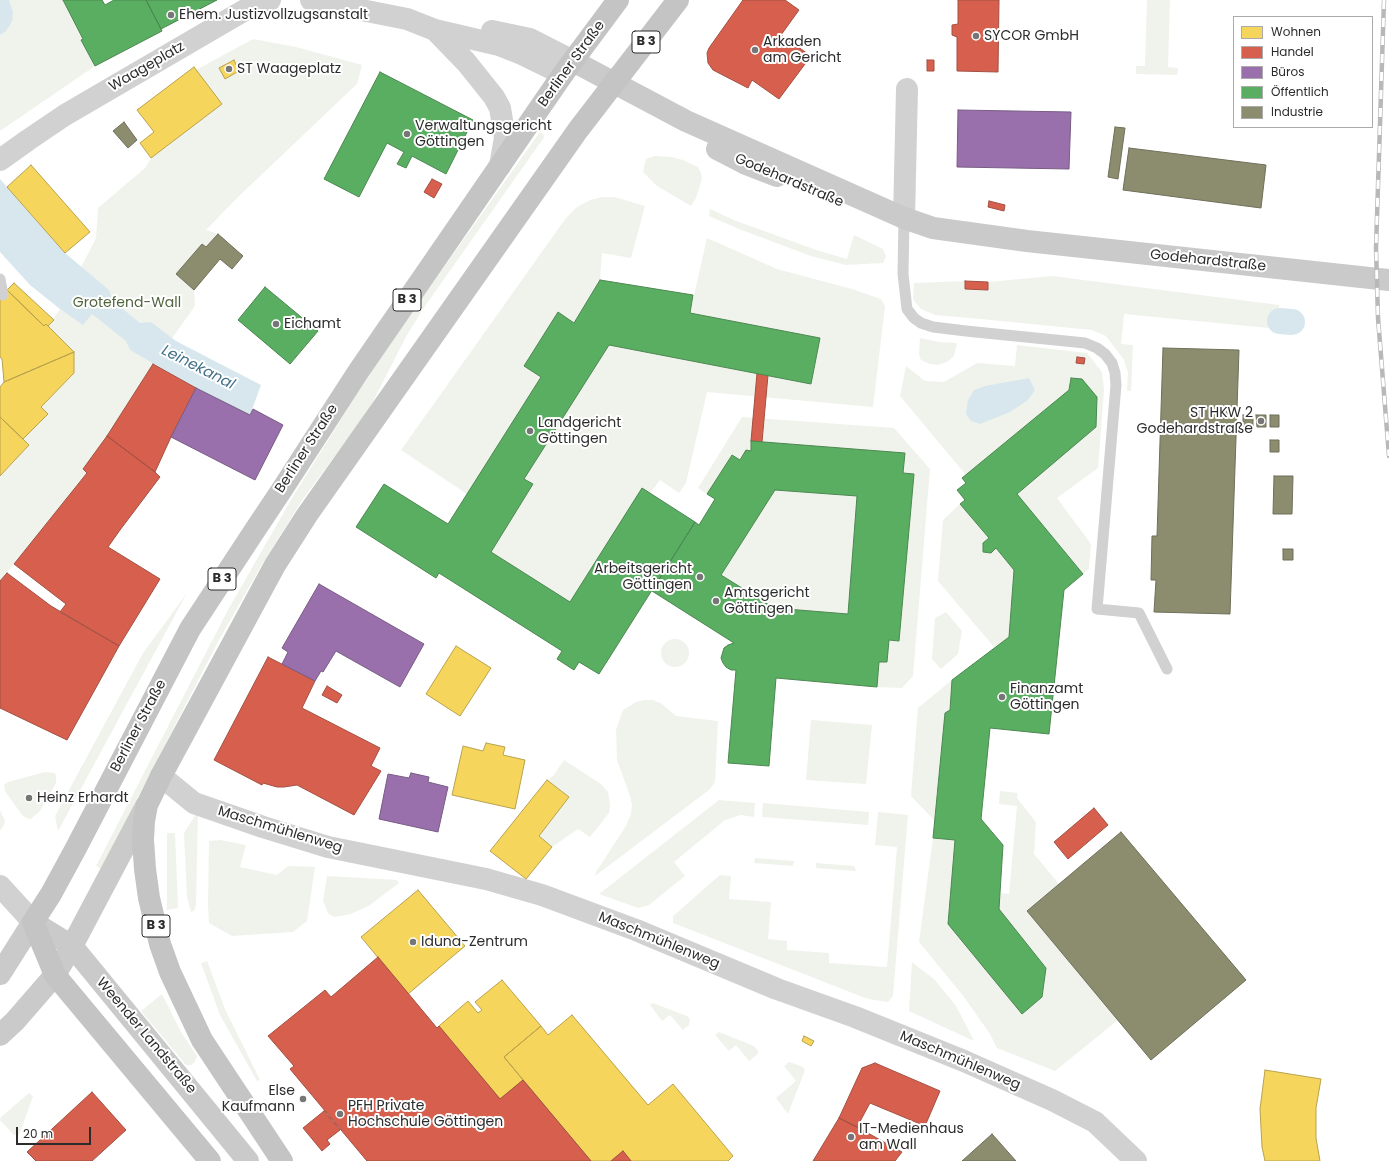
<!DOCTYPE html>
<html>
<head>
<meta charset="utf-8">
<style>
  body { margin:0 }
  #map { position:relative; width:1389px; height:1161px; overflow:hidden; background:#fff; font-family:Poppins,sans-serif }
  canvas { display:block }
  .legend { position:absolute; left:1233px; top:16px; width:140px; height:112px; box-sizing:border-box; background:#fff; border:1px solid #ababab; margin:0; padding:5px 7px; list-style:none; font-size:12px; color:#2c2c2c }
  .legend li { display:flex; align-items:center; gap:8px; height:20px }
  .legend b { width:20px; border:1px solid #ababab }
  .scale { position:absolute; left:16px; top:1127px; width:75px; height:18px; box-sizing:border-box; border:2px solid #2c2c2c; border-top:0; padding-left:5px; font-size:12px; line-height:14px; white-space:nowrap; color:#2c2c2c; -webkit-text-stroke:3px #fff; paint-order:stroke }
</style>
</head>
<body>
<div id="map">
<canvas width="1389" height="1161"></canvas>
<ul class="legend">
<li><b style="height:11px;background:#f6d55c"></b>Wohnen</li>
<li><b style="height:11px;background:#d6604d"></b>Handel</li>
<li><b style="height:11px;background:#9970ab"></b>Büros</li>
<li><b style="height:11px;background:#5aae61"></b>Öffentlich</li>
<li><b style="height:11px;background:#8c8c6e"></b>Industrie</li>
</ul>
<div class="scale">20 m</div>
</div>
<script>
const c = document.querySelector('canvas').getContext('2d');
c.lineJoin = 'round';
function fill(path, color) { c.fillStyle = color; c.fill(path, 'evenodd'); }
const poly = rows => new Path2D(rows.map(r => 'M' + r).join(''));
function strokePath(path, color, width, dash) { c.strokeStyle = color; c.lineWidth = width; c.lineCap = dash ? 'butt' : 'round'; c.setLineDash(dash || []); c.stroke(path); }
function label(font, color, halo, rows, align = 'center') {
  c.font = font + ' Poppins,sans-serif'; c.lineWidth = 4; c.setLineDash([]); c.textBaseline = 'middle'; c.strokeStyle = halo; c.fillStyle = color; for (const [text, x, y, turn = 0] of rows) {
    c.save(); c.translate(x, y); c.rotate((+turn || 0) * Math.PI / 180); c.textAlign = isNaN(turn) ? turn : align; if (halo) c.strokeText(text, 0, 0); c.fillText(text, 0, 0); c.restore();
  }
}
const green = poly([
  [0,0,63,0,83,39,81,40,95,66,0,131],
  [1147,0,1170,0,1168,67,1178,68,1177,75,1136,74,1136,66,1145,66],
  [253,39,296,47,362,65,357,84,237,198,206,230,218,234,206,247,202,244,176,274,194,290,195,306,150,369,107,436,83,469,87,473,0,581,0,476,16,460,15,458,23,439,48,414,41,407,74,373,74,352,48,326,60,309,96,238,98,208,145,168,151,158,222,104,196,70],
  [540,132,545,136,423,309,407,335,368,411,303,499,261,566,219,640,101,869,96,866,229,608,295,493,353,400,400,329],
  [655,156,671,157,683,160,698,167,701,173,702,179,696,198,691,206,657,186,643,172,646,159],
  [602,197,614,197,645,206,631,258,602,253,600,280,574,323,558,313,524,366,541,377,467,494,401,450,566,218,577,207,590,200],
  [710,209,736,221,767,232,816,250,847,259,854,235,883,249,886,256,883,263,846,265,811,256,739,229,709,216],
  [707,238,777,269,852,289,881,299,885,306,873,407,707,392,686,483,679,493,660,480,570,602,491,552,533,484,524,479,609,345,811,384,820,338,690,313],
  [1052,276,1279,305,1279,329,1124,314,1121,344,1133,345,1131,391,1127,391,1128,373,1124,360,1106,336,1092,330,981,319,935,315,921,309,913,299,914,283,965,281,965,289,987,290,988,282],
  [920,338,939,342,957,343,954,356,947,362,938,365,930,364,921,360,919,355],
  [1017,345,1087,353,1102,372,1104,390,1098,468,1057,498,1091,544,1089,569,1083,574,1017,494,1097,397,1082,379,1071,378,1069,390,966,475,900,396,906,366,925,381,944,382,977,363,1015,366],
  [742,417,894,428,930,469,913,676,902,688,877,687,879,662,887,662,889,640,899,641,914,474,903,473,905,453,751,442,751,451,740,460,731,455,707,494,698,488],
  [775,490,857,496,848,614,774,608,721,575],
  [960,504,989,538,983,543,983,552,991,553,996,548,1014,570,1009,637,994,647,938,581,943,520],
  [187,593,58,831,55,816,143,653],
  [946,612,962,631,958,654,941,669,932,659,935,618],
  '661 653a14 14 0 1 1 28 0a14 14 0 1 1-28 0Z',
  [952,680,950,710,945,714,934,820,911,796,918,708],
  [644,700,653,700,662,704,676,716,718,721,715,782,709,790,595,876,596,872,626,826,631,814,632,805,630,796,617,760,616,730,623,710,636,702],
  [811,720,872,725,866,784,806,780],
  [564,760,601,784,608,792,610,805,609,813,590,837,578,829,552,847,539,836,569,797,547,780,553,776],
  [45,772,55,773,56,776,56,783,40,811,31,819,26,818,22,815,5,791,4,785,8,782],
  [1000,791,1018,793,1017,798,1036,822,1034,854,1059,884,1027,911,1118,1020,1055,1071,997,1048,990,1034,964,997,919,942,933,838,955,840,1022,1013,1042,997,1046,967,999,909,1000,893,1009,894,1017,806,999,804],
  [719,800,755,803,754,817,741,815,725,820,674,862,685,876,649,905,638,908,599,894],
  [763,803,869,812,868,825,762,817],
  [0,810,5,821,3,827,0,830],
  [198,811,196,906,194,911,191,912,187,897,184,833],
  [878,812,908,815,893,996,888,1002,868,999,673,923,673,916,720,875,731,876,729,899,771,902,768,939,787,941,787,950,829,953,829,963,887,967,897,847,875,845],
  [167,833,175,833,178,908,167,910],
  [220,840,246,845,240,867,277,875,288,866,315,867,307,921,293,932,232,936,209,923,208,906,209,841],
  [755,858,794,861,793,866,754,863],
  [816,863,854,866,856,871,816,868],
  [327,876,397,880,399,883,370,905,351,914,334,917,328,913,323,901],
  [207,961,225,1009,260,1080,257,1081,220,1015,201,963],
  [912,962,935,980,956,1006,974,1041,909,1011],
  [162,994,181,1032,197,1056,195,1062,191,1065,186,1065,141,1011],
  [653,1003,687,1016,690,1019,689,1025,683,1030,670,1015,662,1021,650,1005],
  [719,1032,754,1046,758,1051,758,1054,749,1061,736,1045,729,1051,715,1035],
  [789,1062,803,1067,805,1070,788,1114,776,1098,796,1081,784,1066],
  [29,1093,33,1096,19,1135,14,1135,0,1120,1,1117]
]);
const water = poly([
  [0,0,9,0,13,12,12,21,10,25,5,32,0,35],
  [0,179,65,253,109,290,113,301,140,323,151,322,176,341,261,385,250,415,196,388,130,350,126,341,92,314,83,325,60,309,30,285,0,252],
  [1029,378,1035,390,1028,400,1010,412,980,424,971,421,966,414,968,400,974,390,985,386]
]);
const homes = poly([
  [234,60,239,71,225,79,219,68,234,60],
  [194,67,222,104,151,158,140,143,154,132,137,110,194,67],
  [31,165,90,232,65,253,7,187,31,165],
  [14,283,54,320,48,326,46,324,44,326,7,290,14,283],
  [7,290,44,326,46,324,74,352,4,382,2,359,0,357,0,297,7,290],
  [74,352,74,373,41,407,48,414,23,439,0,417,0,387,4,382,74,352],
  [0,417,29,445,0,476,0,417],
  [456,646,491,668,460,716,426,694,456,646],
  [486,743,505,747,503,755,525,760,515,809,452,795,463,746,483,751,486,743],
  [547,780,569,797,539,836,552,847,526,879,490,851,547,780],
  [418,890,465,946,408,994,361,937,418,890],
  [502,980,541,1026,504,1057,523,1080,500,1099,439,1026,468,1001,478,1013,482,1010,475,1002,502,980],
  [572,1015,648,1105,673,1084,733,1156,728,1161,631,1161,623,1151,611,1161,591,1161,504,1057,541,1026,548,1035,572,1015],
  [804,1036,814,1041,811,1046,802,1041,804,1036],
  [1265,1070,1321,1079,1316,1108,1316,1138,1320,1161,1265,1161,1262,1147,1260,1109,1265,1070]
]);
const shops = poly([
  [743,0,785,0,799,10,781,35,811,56,779,99,752,80,748,88,713,70,708,63,707,53,709,48,743,0],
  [958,0,999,0,998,72,957,71,957,37,952,35,952,25,958,24,958,0],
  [927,60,934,60,934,71,927,71,927,60],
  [432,179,442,184,434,198,424,192,432,179],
  [989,201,1005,205,1004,211,988,207,989,201],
  [965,281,988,282,988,290,965,289,965,281],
  [1077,357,1085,358,1084,364,1076,363,1077,357],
  [153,364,196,388,171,437,155,472,107,436,153,364],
  [757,373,768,375,762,442,751,441,757,373],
  [107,436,155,472,160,477,120,530,108,547,160,579,119,646,60,612,66,604,14,564,87,473,83,469,107,436],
  [7,573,51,606,119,646,67,740,0,708,0,581,7,573],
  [268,657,315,681,302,708,380,748,371,766,381,771,354,815,297,785,284,787,277,787,263,783,262,785,214,760,268,657],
  [327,686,342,695,337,703,322,695,327,686],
  [1094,808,1108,825,1068,859,1054,842,1094,808],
  [378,957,437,1028,439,1026,500,1099,523,1080,591,1161,367,1161,290,1069,294,1066,268,1036,325,990,331,997,378,957],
  [875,1063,940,1091,925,1126,870,1103,857,1127,839,1118,862,1068,875,1063],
  [92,1092,126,1130,92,1161,36,1161,27,1152,92,1092],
  [324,1111,340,1130,327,1140,330,1144,322,1151,303,1128,324,1111],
  [839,1118,857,1127,902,1152,895,1161,813,1161,839,1118],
  [623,1151,631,1161,611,1161,623,1151]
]);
const offices = poly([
  [958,110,1071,112,1069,169,957,167,958,110],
  [196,388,250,415,253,409,283,425,255,480,171,437,196,388],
  [319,584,424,644,400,687,336,651,323,672,321,671,315,681,282,664,288,652,282,648,319,584],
  [411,773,429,777,428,782,448,787,438,832,379,819,388,774,409,778,411,773]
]);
const public = poly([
  [63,0,102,0,105,5,114,0,146,0,162,31,95,66,81,40,83,39,63,0],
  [146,0,217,0,161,29,146,0],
  [380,72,473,120,446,174,412,156,406,168,397,164,404,152,387,143,359,197,324,179,380,72],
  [600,280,693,295,690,313,820,338,811,384,609,345,524,479,533,484,491,552,570,602,642,488,695,522,599,674,579,662,574,670,557,659,562,651,439,573,436,578,356,527,384,484,448,524,541,377,524,366,558,312,574,323,600,280],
  [265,287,318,331,290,364,238,320,265,287],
  [1071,378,1082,379,1097,397,1096,427,1017,494,1083,574,1064,590,1049,734,990,728,981,819,1003,845,999,909,1046,968,1042,997,1022,1014,948,924,955,840,933,838,945,713,950,710,952,680,1009,637,1014,570,996,548,991,553,983,552,983,543,989,538,960,504,965,500,957,490,966,483,962,478,1069,390,1071,378],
  [751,441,905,453,903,473,914,474,899,641,889,640,887,662,879,662,877,687,776,678,769,766,728,763,736,670,731,670,726,667,723,663,721,658,724,648,728,645,734,643,652,591,695,522,699,525,715,499,707,494,732,455,740,460,746,450,751,451,751,441],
  [775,490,857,496,848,614,774,608,721,575,775,490]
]);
const industry = poly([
  [124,122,137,140,128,148,113,131,124,122],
  [1115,127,1125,128,1118,179,1108,177,1115,127],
  [1129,148,1266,165,1261,208,1123,190,1129,148],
  [218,234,243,256,232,269,220,259,194,290,176,274,202,244,206,247,218,234],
  [1163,348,1239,350,1230,614,1154,612,1156,580,1151,580,1152,536,1157,536,1163,348],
  [1243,415,1253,415,1253,427,1243,427,1243,415],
  [1256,415,1266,415,1266,427,1257,427,1256,415],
  [1270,415,1279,415,1279,427,1270,427,1270,415],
  [1270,440,1279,440,1279,452,1270,452,1270,440],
  [1274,476,1293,476,1292,514,1273,514,1274,476],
  [1283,549,1293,549,1293,560,1283,560,1283,549],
  [1121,832,1246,980,1151,1060,1027,911,1121,832],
  [992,1134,1016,1161,962,1161,992,1134]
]);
const canal = poly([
  [1280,321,1292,322]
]);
const lane = poly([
  [904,218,903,274,907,309,914,318,921,323,933,327,966,331,1085,343,1097,348,1105,354,1112,363,1115,373,1116,385,1097,609,1139,613,1167,669],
  [0,279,3,295]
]);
const street = poly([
  [311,0,407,19,435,30,499,45,522,54,563,74],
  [435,30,466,62,494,97,500,108,505,138,500,166],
  [492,31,530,39,573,61],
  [0,160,28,140,65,115,245,10,270,0],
  [904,218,907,89],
  [161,776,194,803,263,827,328,847,486,879,542,895,636,930,777,989,855,1017,964,1061,1052,1100,1095,1122,1136,1161],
  [0,886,33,922]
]);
const secondary = poly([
  [573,61,686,121,904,218,933,228,1027,241,1389,280],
  [717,149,746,164,777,176],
  [0,974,33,922,72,946,248,1161],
  [0,1035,15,1021,55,975,72,946,146,806]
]);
const primary = poly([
  [210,1161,55,975,33,922,51,894,76,848,190,629,255,530,283,488,358,372,563,74,618,0],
  [282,1161,202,1040,170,972,160,944,149,898,145,869,143,840,144,821,147,805,161,776,275,565,307,515,578,130,678,0]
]);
const rail = poly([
  [1384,0,1376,248,1378,318,1389,456]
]);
const markers = [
  [171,15,4,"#767676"],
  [976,36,4,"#767676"],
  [755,50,4,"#767676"],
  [229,69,4,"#767676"],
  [407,134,4,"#767676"],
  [276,324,4,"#767676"],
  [1261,421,4,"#767676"],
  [530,431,4,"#767676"],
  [700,577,4,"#767676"],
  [716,601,4,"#767676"],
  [1002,697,4,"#767676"],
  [29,798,4,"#767676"],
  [413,942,4,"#767676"],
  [303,1099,4,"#767676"],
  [340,1114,4,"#767676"],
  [851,1137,4,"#767676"]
];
const shields = [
  [646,42,28],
  [407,300,28],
  [222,579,28],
  [156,926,28]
];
const shieldNames = [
  ["B 3",646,42],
  ["B 3",407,300],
  ["B 3",222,579],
  ["B 3",156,926]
];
const poiNames = [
  ["Ehem. Justizvollzugsanstalt",179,15],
  ["SYCOR GmbH",984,36],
  ["Arkaden",763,42],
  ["am Gericht",763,58],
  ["ST Waageplatz",237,69],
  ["Verwaltungsgericht",415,126],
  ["Göttingen",415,142],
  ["Eichamt",284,324],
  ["ST HKW 2",1253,413,"right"],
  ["Godehardstraße",1253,429,"right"],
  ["Landgericht",538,423],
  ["Göttingen",538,439],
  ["Arbeitsgericht",692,569,"right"],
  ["Göttingen",692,585,"right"],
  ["Amtsgericht",724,593],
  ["Göttingen",724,609],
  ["Finanzamt",1010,689],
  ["Göttingen",1010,705],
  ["Heinz Erhardt",37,798],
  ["Iduna-Zentrum",421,942],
  ["Else",295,1091,"right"],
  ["Kaufmann",295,1107,"right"],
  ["PFH Private",348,1106],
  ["Hochschule Göttingen",348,1122],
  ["IT-Medienhaus",859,1129],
  ["am Wall",859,1145]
];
const streetNames = [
  ["Berliner Straße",572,64,-54],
  ["Waageplatz",147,67,-30],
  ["Godehardstraße",789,181,23],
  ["Godehardstraße",1208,261,6],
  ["Berliner Straße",307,449,-57],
  ["Berliner Straße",139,726,-62],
  ["Maschmühlenweg",280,830,17],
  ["Maschmühlenweg",659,941,22],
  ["Weender Landstraße",146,1036,50],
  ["Maschmühlenweg",960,1061,23]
];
const parkNames = [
  ["Grotefend-Wall",127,303]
];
const waterNames = [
  ["Leinekanal",198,368,27]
];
fill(green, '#f0f3eb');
fill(water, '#d8e7ee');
fill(homes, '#f6d55c');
strokePath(homes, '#b9a24e', 1);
fill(shops, '#d6604d');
strokePath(shops, '#a35043', 1);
fill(offices, '#9970ab');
strokePath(offices, '#785c85', 1);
fill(public, '#5aae61');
strokePath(public, '#4c8751', 1);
fill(industry, '#8c8c6e');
strokePath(industry, '#6f6f5a', 1);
strokePath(canal, '#d8e7ee', 26);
strokePath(lane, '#d1d1d1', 11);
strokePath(street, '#d1d1d1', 22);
strokePath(secondary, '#cacaca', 22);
strokePath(primary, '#c4c4c4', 22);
strokePath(rail, '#b8b8b8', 4.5);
strokePath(rail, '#fff', 3, [9]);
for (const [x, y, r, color] of markers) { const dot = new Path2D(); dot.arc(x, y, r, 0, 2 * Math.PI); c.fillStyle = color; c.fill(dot); strokePath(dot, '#fff', 1.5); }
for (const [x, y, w] of shields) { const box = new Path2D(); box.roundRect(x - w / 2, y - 11, w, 22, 3); c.fillStyle = '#fff'; c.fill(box); strokePath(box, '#2c2c2c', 1); }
label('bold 13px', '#2c2c2c', null, shieldNames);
label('14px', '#2c2c2c', '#fff', poiNames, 'left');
label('14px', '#2c2c2c', '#fff', streetNames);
label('14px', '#51643d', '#fff', parkNames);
label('italic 15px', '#416f87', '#fff', waterNames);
</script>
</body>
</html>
